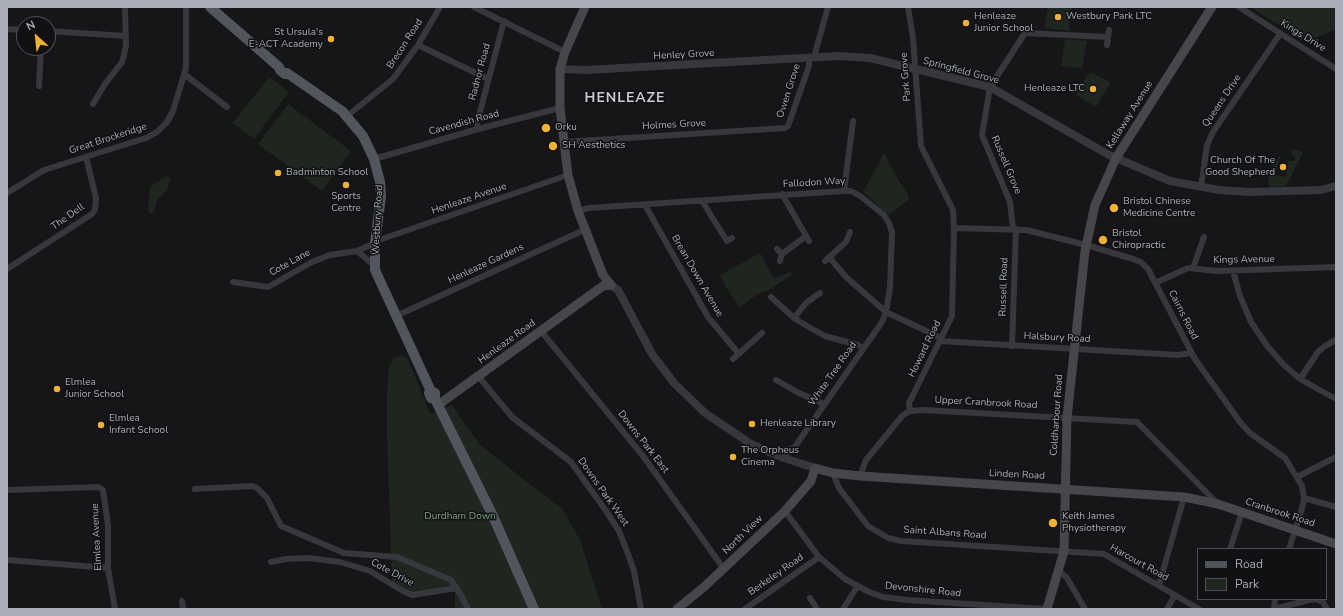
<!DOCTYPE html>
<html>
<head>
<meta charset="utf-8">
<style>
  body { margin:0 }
  #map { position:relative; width:1343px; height:616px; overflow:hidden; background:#161618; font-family:"Nunito Sans",sans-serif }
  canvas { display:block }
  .frame { position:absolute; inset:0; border:8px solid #a8adb8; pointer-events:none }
  .legend { position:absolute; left:1197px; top:548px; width:130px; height:52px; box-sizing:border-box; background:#111113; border:1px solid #4d4f55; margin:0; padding:5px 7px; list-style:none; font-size:12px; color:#a8adb8 }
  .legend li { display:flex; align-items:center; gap:8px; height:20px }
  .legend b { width:20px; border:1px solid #4d4f55 }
  .north { position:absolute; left:16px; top:16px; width:40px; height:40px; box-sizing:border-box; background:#111113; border:1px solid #4d4f55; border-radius:50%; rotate:333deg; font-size:11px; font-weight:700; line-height:16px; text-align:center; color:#a8adb8 }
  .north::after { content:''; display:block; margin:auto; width:14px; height:18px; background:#f2b134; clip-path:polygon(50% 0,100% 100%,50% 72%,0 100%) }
</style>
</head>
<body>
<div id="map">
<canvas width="1343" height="616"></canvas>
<div class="frame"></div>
<ul class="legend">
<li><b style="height:5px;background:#53555c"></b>Road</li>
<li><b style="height:11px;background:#1e261f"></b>Park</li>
</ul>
<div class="north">N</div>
</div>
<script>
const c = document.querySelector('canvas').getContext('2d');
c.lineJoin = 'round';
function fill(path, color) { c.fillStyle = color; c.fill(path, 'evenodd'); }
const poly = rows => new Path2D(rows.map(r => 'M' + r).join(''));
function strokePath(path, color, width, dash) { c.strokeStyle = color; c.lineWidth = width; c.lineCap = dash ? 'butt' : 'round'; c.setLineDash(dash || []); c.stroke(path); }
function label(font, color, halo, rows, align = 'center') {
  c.font = font + ' "Nunito Sans",sans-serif'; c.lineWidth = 3; c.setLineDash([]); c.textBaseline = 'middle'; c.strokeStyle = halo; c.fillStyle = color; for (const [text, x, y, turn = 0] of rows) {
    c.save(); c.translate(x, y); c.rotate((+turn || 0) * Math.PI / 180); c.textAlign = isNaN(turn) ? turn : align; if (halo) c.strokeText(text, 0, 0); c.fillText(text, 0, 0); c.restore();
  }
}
const green = poly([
  [1048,7,1072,7,1069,31,1044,28],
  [1250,7,1336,7,1336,29,1306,42],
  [1065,39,1087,41,1082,68,1061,66],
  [1092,73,1111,82,1096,107,1076,95,1088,74],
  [269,77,289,92,254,139,233,123],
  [288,104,351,151,322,191,258,144],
  [1292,149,1303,152,1286,186,1269,187,1268,173,1281,154,1275,175,1286,177,1288,161,1294,161,1295,156,1291,155],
  [884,153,899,181,909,196,908,200,889,215,863,192],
  [166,176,171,178,167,190,158,199,153,214,148,212,150,187],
  [760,253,774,279,790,272,792,275,769,290,759,293,740,307,728,291,720,275],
  [402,355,408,359,430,414,452,405,480,445,563,510,580,540,602,609,455,609,455,587,413,593,403,589,392,581,387,437,387,393,389,368,394,358]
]);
const minor = poly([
  [474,7,565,52],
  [908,7,913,38,921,146,953,210,954,228,952,316,909,403,910,411],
  [1239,7,1336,69],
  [7,29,24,30],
  [48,31,126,36],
  [418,45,488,79],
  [1107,45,1109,30],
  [814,57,828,7],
  [184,74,227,107],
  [39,86,41,48],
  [93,104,105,84,122,62,124,55,126,45,125,7],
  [347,116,393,79,418,45,440,7],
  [478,129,477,123,504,21],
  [564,142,785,128,788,126,809,66,809,58],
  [374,159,478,129,560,108],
  [1201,187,1207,145,1213,132,1280,34],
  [844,191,853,121],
  [7,193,44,170,146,138,157,132,167,122,173,111,186,68,186,7],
  [782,194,809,241],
  [702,201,727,241,732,238],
  [645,205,708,317,739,354],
  [578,211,589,208,844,191,851,191,860,196,884,215,889,223,892,232,890,288,886,312,882,322,794,448,790,449,784,458],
  [954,228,1026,230,1086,245,1133,259,1141,262,1148,269,1195,359,1240,422,1250,433,1285,458,1302,486,1304,498,1303,505,1289,549],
  [1013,229,1010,202,982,135,990,87,1025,33,1108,37],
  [376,241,568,175],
  [777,249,782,254,780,261],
  [357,251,375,266],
  [782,254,806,236],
  [829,257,846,277,886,312,941,338],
  [825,261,846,242,850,232],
  [1193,268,1204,237],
  [7,269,92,214,95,210,96,198,86,157],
  [1233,271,1240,296,1251,322,1268,347,1284,365,1300,379,1336,399],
  [233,282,268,287,312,262,330,255,357,251,375,243],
  [1155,283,1188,268,1217,271,1336,267],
  [771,297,794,318,807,326,825,336,858,345,863,348],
  [396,316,584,230],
  [794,318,806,303,820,293],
  [541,331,643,456,724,569],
  [940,341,1178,355,1191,353],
  [1012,346,1016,229],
  [733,359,762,333],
  [478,376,512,417,571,462,606,511,619,531,628,554,634,571,641,609],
  [1300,379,1318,352,1325,346,1336,340],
  [776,380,799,393,824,404],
  [833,473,839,488,868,526,888,538,901,541,1104,554,1199,609],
  [860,476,866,460,903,415,910,411,923,410,1137,422,1218,504],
  [1297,477,1336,457],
  [195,489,252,486,257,488,267,498,281,526,344,553,397,557,451,580,462,597,468,609],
  [7,490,98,487,103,490,108,525,108,568,115,609],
  [1304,498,1336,507],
  [785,511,819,557,845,579,869,592,883,597,907,600,1046,609],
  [1230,549,1242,512],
  [7,560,108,568],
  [271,562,286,559,308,558,340,562,370,571,403,591,412,595,457,588],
  [1059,571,1067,578,1085,609],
  [1159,585,1184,497],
  [810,598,817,609],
  [182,601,183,609],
  [745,609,819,557],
  [843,609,857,587],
  [1167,609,1175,595],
  [1274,609,1275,599],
  [1275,609,1309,600,1316,599,1323,602,1327,609]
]);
const tertiary = poly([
  [560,69,586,70,838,56,870,58,990,87,1109,155,1170,181,1219,190,1249,192,1321,190,1336,186],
  [611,285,618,290,652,354,674,383,705,413,751,444,784,458,815,468]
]);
const secondary = poly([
  [585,7,565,52,560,69,560,108,568,175,578,211,603,275,611,285],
  [438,405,603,286,611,285],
  [677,609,704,587,785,511,811,481,815,468,833,473,860,476,1184,497,1218,504,1336,544],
  [1047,609,1064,551,1067,418,1085,251,1095,205,1116,158,1212,7]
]);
const primary = poly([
  [210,7,279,67,280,70,285,74,287,73,342,111,363,136,374,159,380,182,381,196,375,243,375,270,430,389,429,393,431,398,435,399],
  [435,393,435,399,492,514,534,609]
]);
const markers = [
  [1058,17,4,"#f2b134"],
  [966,23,4,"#f2b134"],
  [331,39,4,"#f2b134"],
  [1093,89,4,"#f2b134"],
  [546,128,5,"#f2b134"],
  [553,146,5,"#f2b134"],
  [1283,167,4,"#f2b134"],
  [278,173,4,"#f2b134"],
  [346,185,4,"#f2b134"],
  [1114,208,5,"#f2b134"],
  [1103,240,5,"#f2b134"],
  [57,389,4,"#f2b134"],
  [752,424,4,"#f2b134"],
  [101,425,4,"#f2b134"],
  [733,457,4,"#f2b134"],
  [1053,523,5,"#f2b134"]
];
const poiNames = [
  ["Henleaze",974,17],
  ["Junior School",974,29],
  ["Westbury Park LTC",1066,17],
  ["St Ursula's",323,33,"right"],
  ["E-ACT Academy",323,45,"right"],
  ["Henleaze LTC",1085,89,"right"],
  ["Orku",555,128],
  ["SH Aesthetics",562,146],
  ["Church Of The",1275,161,"right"],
  ["Good Shepherd",1275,173,"right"],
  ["Badminton School",286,173],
  ["Sports",346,197,"center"],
  ["Centre",346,209,"center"],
  ["Bristol Chinese",1123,202],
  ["Medicine Centre",1123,214],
  ["Bristol",1112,234],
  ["Chiropractic",1112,246],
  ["Elmlea",65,383],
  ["Junior School",65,395],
  ["Elmlea",109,419],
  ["Infant School",109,431],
  ["Henleaze Library",760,424],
  ["The Orpheus",741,451],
  ["Cinema",741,463],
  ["Keith James",1062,517],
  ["Physiotherapy",1062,529]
];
const streetNames = [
  ["Kings Drive",1303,36,32],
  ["Brecon Road",405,44,-57],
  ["Henley Grove",684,55,-3],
  ["Springfield Grove",961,71,15],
  ["Radnor Road",480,72,-75],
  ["Park Grove",906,77,-94],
  ["Owen Grove",789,91,-72],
  ["Queens Drive",1222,101,-56],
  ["Kellaway Avenue",1130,115,-58],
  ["Cavendish Road",464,123,-15],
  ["Holmes Grove",674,125,-3],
  ["Great Brockeridge",108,139,-18],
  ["Russell Grove",1006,165,67],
  ["Fallodon Way",814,183,-3],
  ["Henleaze Avenue",469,199,-19],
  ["The Dell",68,217,-35],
  ["Westbury Road",378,220,-87],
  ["Kings Avenue",1244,260,-1],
  ["Cote Lane",290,263,-29],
  ["Henleaze Gardens",486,264,-25],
  ["Brean Down Avenue",697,276,60],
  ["Russell Road",1004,287,-88],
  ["Cairns Road",1183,315,63],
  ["Halsbury Road",1057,338,3],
  ["Henleaze Road",507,342,-36],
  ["Howard Road",925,349,-64],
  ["White Tree Road",833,374,-55],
  ["Upper Cranbrook Road",986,403,3],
  ["Coldharbour Road",1057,415,-86],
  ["Downs Park East",643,442,52],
  ["Linden Road",1017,475,3],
  ["Downs Park West",603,492,55],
  ["Cranbrook Road",1280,513,18],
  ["Saint Albans Road",945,533,4],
  ["North View",743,535,-44],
  ["Elmlea Avenue",97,537,-93],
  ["Harcourt Road",1139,563,29],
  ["Cote Drive",392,573,28],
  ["Berkeley Road",776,575,-35],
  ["Devonshire Road",923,590,6]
];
const parkNames = [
  ["Durdham Down",460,517]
];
const districtNames = [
  ["HENLEAZE",625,99]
];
fill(green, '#1e261f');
strokePath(minor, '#37383d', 6);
strokePath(tertiary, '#37383d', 8);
strokePath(secondary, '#45474d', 9);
strokePath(primary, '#53555c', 10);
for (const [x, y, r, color] of markers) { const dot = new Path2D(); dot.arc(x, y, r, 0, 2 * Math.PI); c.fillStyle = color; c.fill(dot); strokePath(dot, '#111113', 1.5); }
label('10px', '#a8adb8', '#111113', poiNames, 'left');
label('10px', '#a8adb8', '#111113', streetNames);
label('10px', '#7fa381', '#111113', parkNames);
c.letterSpacing = '1px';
label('bold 14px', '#c9ccd4', '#111113', districtNames);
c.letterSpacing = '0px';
</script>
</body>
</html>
